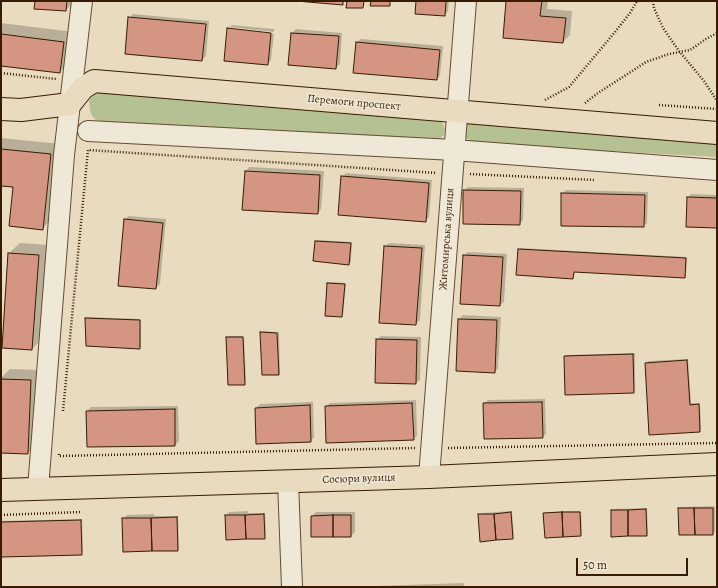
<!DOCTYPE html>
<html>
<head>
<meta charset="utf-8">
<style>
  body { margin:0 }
  #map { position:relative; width:718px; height:588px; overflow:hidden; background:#e8dbc0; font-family:Alegreya,serif }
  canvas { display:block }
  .frame { position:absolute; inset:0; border:2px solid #371c01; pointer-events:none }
  .scale { position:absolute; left:576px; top:558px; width:112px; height:18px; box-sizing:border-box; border:2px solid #371c01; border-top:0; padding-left:5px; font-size:12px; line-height:14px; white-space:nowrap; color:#371c01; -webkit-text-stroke:3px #f0e8d6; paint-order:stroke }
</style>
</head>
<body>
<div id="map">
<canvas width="718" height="588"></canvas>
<div class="frame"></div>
<div class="scale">50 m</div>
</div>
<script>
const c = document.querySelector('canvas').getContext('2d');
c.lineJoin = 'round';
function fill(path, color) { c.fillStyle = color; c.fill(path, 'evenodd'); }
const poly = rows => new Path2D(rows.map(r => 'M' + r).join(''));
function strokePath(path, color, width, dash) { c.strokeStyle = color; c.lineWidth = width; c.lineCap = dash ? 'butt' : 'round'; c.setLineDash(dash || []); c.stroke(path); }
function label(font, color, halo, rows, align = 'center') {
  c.font = font + ' Alegreya,serif'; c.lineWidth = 3; c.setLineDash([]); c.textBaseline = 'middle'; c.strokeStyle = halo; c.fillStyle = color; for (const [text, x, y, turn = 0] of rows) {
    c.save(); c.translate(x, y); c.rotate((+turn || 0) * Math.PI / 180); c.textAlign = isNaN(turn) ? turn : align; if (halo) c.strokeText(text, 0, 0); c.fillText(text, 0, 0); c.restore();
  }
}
const green = poly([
  [101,89,439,120,443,124,445,129,444,135,438,140,104,123,96,120,92,116,90,110,89,101,94,93],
  [467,122,717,138,717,157,480,144,470,141,466,138,463,132,465,125]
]);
const shadow = poly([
  [36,1,75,1,66,10],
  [417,1,449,1,448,11,445,15],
  [507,1,548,1,547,9,572,11,570,35,563,42],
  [133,14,209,21,206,56,202,60,129,18],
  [1,23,74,32,70,62,59,72,1,65],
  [232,25,274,29,274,32,230,27,230,29,274,34,271,60,267,64,228,28],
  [296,29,342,33,340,64,336,68,292,33],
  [361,39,443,46,440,76,437,79,357,42],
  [1,138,61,144,53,218,43,228,14,187,1,185],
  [249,167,324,171,321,209,318,213,243,209,246,171],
  [346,173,432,180,429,217,425,221,342,177],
  [468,187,524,188,523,220,519,224,464,190],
  [566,190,648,192,647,223,643,226,562,194],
  [691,194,717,195,717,227,688,197],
  [128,216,166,219,160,284,156,288,125,220],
  [317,240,352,242,351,262,349,264,316,241],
  [20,243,49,245,42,339,32,349,3,348,9,253],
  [389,243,425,245,420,320,416,324,380,322,385,246],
  [520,248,687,257,686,276,685,277,575,271,574,276,573,278,519,250],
  [468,252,507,254,504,302,500,305,464,255],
  [329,282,346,283,343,315,342,316,328,283],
  [463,315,501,317,498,368,495,372,459,319],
  [87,317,141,319,141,346,140,348,86,318],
  [262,331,279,332,280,373,279,374,261,332],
  [228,336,244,336,246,382,244,384,227,337],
  [381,336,421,337,420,380,416,383,377,339],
  [635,353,635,390,634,392,565,356,567,355],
  [688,359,691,403,700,403,701,429,700,431,646,363,648,361],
  [10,369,41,370,38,442,28,453,1,452,1,378],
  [545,399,546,434,542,437,484,403,488,400],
  [416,400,417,436,413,439,326,407,330,403],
  [313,402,314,437,311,441,257,443,256,408,260,404],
  [178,406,179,441,175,445,87,411,91,407],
  [715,506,715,532,713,534,679,534,679,509,681,507],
  [647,508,648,534,646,535,612,511,613,509],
  [248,511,248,513,265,513,266,536,264,538,226,516,229,512],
  [512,511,514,537,512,538,479,515,481,513],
  [581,511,582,534,580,535,544,514,545,512],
  [316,512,355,512,355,532,351,536,312,516],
  [154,514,154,516,178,516,179,548,178,550,123,519,127,515],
  [82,519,83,552,81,554,1,556,1,521],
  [464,583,464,587,377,587,378,586]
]);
const building = poly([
  [35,1,67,1,66,11,34,9,35,1],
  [296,1,343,1,343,5,296,1],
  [347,1,364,1,363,8,346,8,347,1],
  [371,1,390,1,390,6,370,6,371,1],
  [416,1,446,1,445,16,415,14,416,1],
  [506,1,542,1,540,16,566,18,563,43,503,38,506,1],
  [128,17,206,24,202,61,125,54,128,17],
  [227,28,271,33,268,65,224,61,227,28],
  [291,33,339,36,336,69,288,65,291,33],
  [1,34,64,42,60,73,1,66,1,34],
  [356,42,440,50,437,80,353,73,356,42],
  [1,149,51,154,43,230,9,226,13,187,1,186,1,149],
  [245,171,320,175,318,214,242,210,245,171],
  [341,176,429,183,426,222,338,215,341,176],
  [463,190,521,191,520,225,463,224,463,190],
  [561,193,645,195,644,227,561,226,561,193],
  [687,197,717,198,717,228,686,227,687,197],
  [124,219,163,223,156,289,118,286,124,219],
  [315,241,351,243,349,265,313,261,315,241],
  [384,246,422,248,416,325,379,323,384,246],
  [518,249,686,258,685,278,574,272,573,279,516,275,518,249],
  [8,253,39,255,32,350,2,348,8,253],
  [463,255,503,257,500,306,460,304,463,255],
  [327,283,345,284,342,317,325,316,327,283],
  [85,318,140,320,140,349,86,346,85,318],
  [458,319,497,320,495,373,456,371,458,319],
  [260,332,277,333,279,375,262,375,260,332],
  [226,337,243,337,245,385,228,385,226,337],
  [376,339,417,340,416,384,375,383,376,339],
  [633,354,634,393,565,395,564,356,633,354],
  [687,360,690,405,699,404,700,432,649,435,645,363,687,360],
  [1,379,31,380,28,454,1,453,1,379],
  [542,402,543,438,484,439,483,403,542,402],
  [412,403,414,440,326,443,325,406,412,403],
  [310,405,311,442,256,444,255,408,310,405],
  [175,409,175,446,87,447,86,411,175,409],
  [678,508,694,508,695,535,679,535,678,508],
  [694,508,713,508,713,535,695,535,694,508],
  [646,509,647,536,628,536,628,510,646,509],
  [611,510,628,510,628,536,611,537,611,510],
  [511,512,513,539,496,540,494,514,511,512],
  [562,512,580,512,581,536,563,537,562,512],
  [562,512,563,537,545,538,543,513,562,512],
  [264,514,265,539,246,539,245,515,264,514],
  [478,514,494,514,496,540,480,542,478,514],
  [225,515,245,515,246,539,226,540,225,515],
  [333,515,333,537,311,537,311,516,333,515],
  [333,515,351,515,351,537,333,537,333,515],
  [177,517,178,551,152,551,151,518,177,517],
  [122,518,151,518,152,551,123,552,122,518],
  [81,520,82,555,1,557,1,522,81,520]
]);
const path = poly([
  [653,1,654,8,663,28,679,51,704,81,717,101],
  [1,73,56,79],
  [545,100,569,87,615,32,630,13,637,1],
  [585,103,598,93,646,62,669,54,690,50,706,39,717,33],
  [659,105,717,109],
  [470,174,595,180],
  [63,411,88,150,437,173],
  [448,448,717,443],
  [59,454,59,456,415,448],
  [1,515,81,512]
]);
const minor = poly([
  [88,131,454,150,717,170],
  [429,477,466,1],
  [288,481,292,587],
  [38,489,64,155,82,1]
]);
const major = poly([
  [1,109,21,110,70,104,83,88,94,81,717,133],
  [1,490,429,477,717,464]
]);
const streetNames = [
  ["Перемоги проспект",354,103,5],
  ["Житомирська вулиця",447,239,-86],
  ["Сосюри вулиця",359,479,-2]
];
fill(green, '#b5c093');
fill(shadow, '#0003');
fill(building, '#d49682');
strokePath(building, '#371c01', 1);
strokePath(minor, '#634c31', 22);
strokePath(major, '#371c01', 24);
strokePath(path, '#371c01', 2.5, [1, 2]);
strokePath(minor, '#f0e8d6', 20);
strokePath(major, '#e8dbc0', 22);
label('11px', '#371c01', '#f0e8d6', streetNames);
</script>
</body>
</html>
